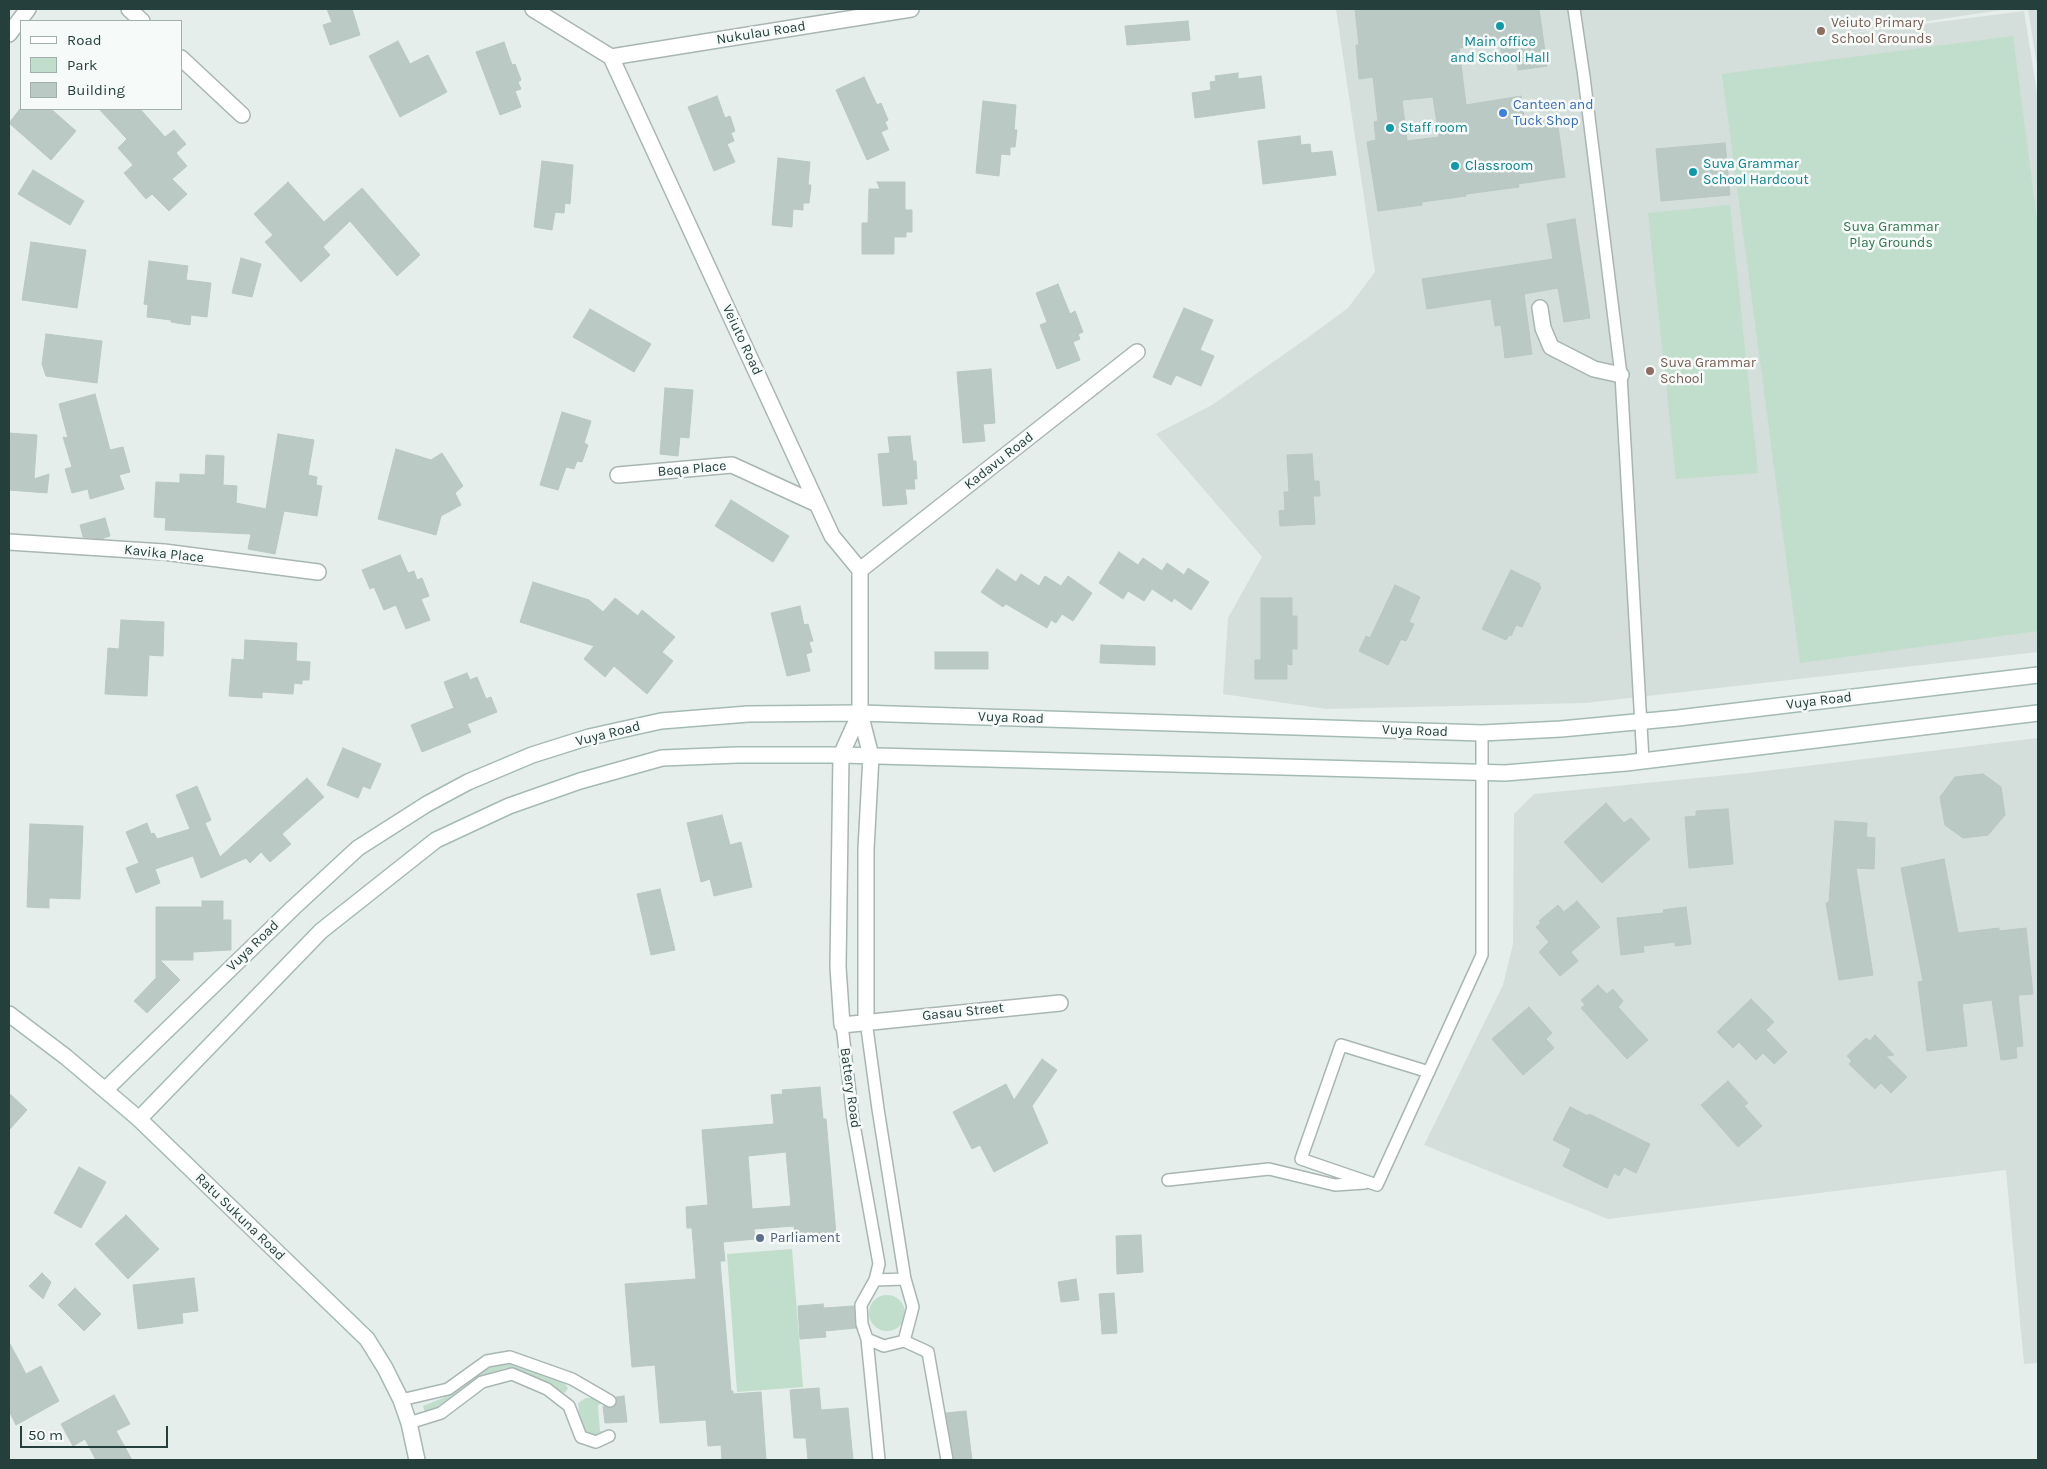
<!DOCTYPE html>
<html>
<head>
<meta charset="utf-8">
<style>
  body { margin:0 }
  #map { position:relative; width:2047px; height:1469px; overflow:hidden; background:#e6eeeb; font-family:Karla,sans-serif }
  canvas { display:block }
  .frame { position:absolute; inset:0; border:10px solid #25403c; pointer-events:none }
  .legend { position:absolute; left:20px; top:20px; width:162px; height:90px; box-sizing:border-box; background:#f6faf9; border:1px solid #a2b0ad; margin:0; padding:6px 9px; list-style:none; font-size:15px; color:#25403c }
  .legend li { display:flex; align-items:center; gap:10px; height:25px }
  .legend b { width:25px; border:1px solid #a2b0ad }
  .scale { position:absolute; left:20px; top:1426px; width:148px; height:22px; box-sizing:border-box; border:2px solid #25403c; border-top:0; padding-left:6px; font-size:15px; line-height:18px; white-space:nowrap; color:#25403c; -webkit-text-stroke:4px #f6faf9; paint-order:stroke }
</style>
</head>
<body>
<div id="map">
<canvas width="2047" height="1469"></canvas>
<div class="frame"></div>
<ul class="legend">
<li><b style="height:6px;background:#fff"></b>Road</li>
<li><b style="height:14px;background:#c0decb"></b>Park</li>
<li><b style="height:14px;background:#bbc9c5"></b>Building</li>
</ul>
<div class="scale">50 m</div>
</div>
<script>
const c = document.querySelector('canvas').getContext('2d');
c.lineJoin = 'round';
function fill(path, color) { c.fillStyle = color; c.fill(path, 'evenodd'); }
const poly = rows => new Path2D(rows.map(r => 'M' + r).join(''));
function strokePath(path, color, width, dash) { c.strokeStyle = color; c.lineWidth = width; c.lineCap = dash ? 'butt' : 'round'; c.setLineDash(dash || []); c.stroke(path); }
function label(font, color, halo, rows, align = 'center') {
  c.font = font + ' Karla,sans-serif'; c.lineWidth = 5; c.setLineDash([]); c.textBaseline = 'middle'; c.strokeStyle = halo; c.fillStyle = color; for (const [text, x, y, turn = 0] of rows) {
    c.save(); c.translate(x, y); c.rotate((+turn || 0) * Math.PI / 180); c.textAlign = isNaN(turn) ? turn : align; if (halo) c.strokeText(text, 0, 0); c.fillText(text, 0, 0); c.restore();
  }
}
const built = poly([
  [1336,9,2008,9,1814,38,2024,11,2038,99,2038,652,1585,703,1326,709,1223,694,1228,618,1262,557,1156,434,1212,405,1310,336,1348,308,1375,272],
  [2028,9,2038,9,2038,72],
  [2038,738,2038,1363,2024,1364,2006,1170,1608,1219,1424,1145,1503,985,1513,944,1514,814,1534,794,1748,773]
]);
const green = poly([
  [2013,36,2038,228,2038,631,1800,663,1722,74],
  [1730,205,1758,473,1676,479,1648,213],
  [792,1249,803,1387,737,1392,727,1254],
  '869 1313a18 18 0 1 1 36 0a18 18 0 1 1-36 0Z',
  [507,1361,565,1384,568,1388,565,1393,506,1368,482,1375,439,1408,425,1412,423,1406,443,1398,477,1372],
  [586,1398,596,1398,602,1403,598,1405,600,1431,604,1431,598,1435,589,1436,581,1429,578,1403]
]);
const building = poly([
  [327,9,352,9,360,35,330,45,323,25,332,22,327,9],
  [1355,9,1539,9,1547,66,1518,70,1516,54,1502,56,1500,43,1459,48,1466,105,1521,96,1525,124,1557,119,1565,177,1518,184,1519,187,1466,194,1466,196,1422,202,1422,205,1378,211,1367,142,1376,140,1374,122,1378,121,1373,77,1359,79,1356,45,1359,45,1355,9],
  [1433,97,1439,137,1407,141,1402,100,1433,97],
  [1188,21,1190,40,1127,45,1125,26,1188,21],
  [398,41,410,64,428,55,447,92,400,117,369,56,398,41],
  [504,42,512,65,515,64,521,80,518,82,521,89,515,91,521,107,500,115,476,52,504,42],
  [1238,73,1238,79,1261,76,1265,108,1195,118,1192,93,1211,90,1210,82,1216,81,1215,76,1238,73],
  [864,77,877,105,881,103,888,120,885,122,888,129,881,132,889,150,867,160,836,90,864,77],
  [717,96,725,118,730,116,735,131,731,133,734,141,727,144,735,162,714,171,688,107,717,96],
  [983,101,1016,105,1014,130,1017,130,1015,147,1010,147,1010,155,1001,154,999,176,976,173,983,101],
  [20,109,51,109,76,131,51,160,9,123,20,109],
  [99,109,140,109,165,137,174,130,186,144,176,153,187,166,172,179,187,194,169,211,152,194,146,199,124,173,133,165,118,148,127,139,99,109],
  [1300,136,1301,145,1310,144,1311,153,1332,151,1336,175,1263,184,1258,141,1300,136],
  [1725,143,1730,195,1661,201,1656,149,1725,143],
  [778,158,810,162,808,185,811,185,809,203,803,203,803,210,793,209,792,227,772,225,778,158],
  [542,161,573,165,570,204,565,203,564,213,555,212,552,230,534,227,542,161],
  [33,170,84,201,70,225,18,194,33,170],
  [288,182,324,222,362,188,420,255,397,276,350,221,323,247,330,255,301,282,265,242,273,235,254,214,288,182],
  [877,182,905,182,905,210,912,210,912,232,906,232,906,237,894,237,894,254,862,254,862,223,868,223,869,189,880,189,877,182],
  [1575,219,1590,318,1564,322,1558,288,1524,294,1532,354,1505,358,1501,325,1495,326,1491,299,1427,309,1422,279,1553,259,1547,224,1575,219],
  [31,242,86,250,77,308,22,300,31,242],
  [241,258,261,264,252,297,232,293,241,258],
  [149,261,188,266,186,280,211,283,207,317,191,315,190,325,171,322,171,320,147,317,148,305,144,304,149,261],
  [1058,284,1070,314,1075,311,1083,332,1078,334,1080,339,1073,342,1080,360,1057,369,1040,325,1047,322,1036,293,1058,284],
  [1184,308,1213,320,1200,350,1214,356,1201,386,1176,375,1171,385,1153,377,1184,308],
  [590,309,651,344,634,372,573,337,590,309],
  [46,334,102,341,97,383,46,376,42,364,46,334],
  [991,369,995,423,983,424,985,441,963,443,957,372,991,369],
  [665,388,693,390,689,438,680,437,678,456,660,454,665,388],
  [95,394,110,450,123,447,130,472,119,475,124,489,90,499,88,489,72,493,65,469,72,467,63,437,68,438,59,404,95,394],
  [562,412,591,421,584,443,588,445,582,462,577,461,574,469,566,467,558,490,540,485,562,412],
  [9,433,37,435,34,479,49,474,47,493,9,490,9,433],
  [278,434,314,440,308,475,317,477,316,485,322,486,317,516,284,511,275,554,248,549,251,534,165,530,166,518,154,517,156,482,180,483,180,474,205,475,206,455,224,456,223,485,237,486,236,503,266,509,278,434],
  [910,436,913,461,916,461,917,479,914,479,915,489,905,489,907,504,883,506,878,454,890,453,888,437,910,436],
  [396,449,431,460,442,453,463,486,455,493,461,505,441,516,436,535,378,519,396,449],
  [1312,454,1314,481,1319,481,1320,496,1313,496,1315,524,1280,526,1279,511,1285,510,1284,492,1289,492,1287,455,1312,454],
  [731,500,789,536,773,562,715,526,731,500],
  [105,518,110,536,101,539,83,537,80,525,105,518],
  [1119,552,1138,565,1143,558,1162,571,1167,563,1184,575,1188,568,1209,582,1191,610,1174,598,1172,602,1152,589,1144,601,1128,591,1123,599,1099,583,1119,552],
  [400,555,408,573,414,571,417,580,422,578,429,596,421,599,430,620,406,629,396,605,384,610,374,587,370,589,362,570,400,555],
  [997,569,1016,582,1021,574,1039,586,1045,576,1061,586,1068,576,1092,593,1073,621,1062,614,1056,623,1051,620,1047,628,1006,604,1003,607,981,592,997,569],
  [1511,570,1540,584,1539,585,1541,587,1522,627,1516,625,1511,636,1509,635,1506,640,1482,629,1511,570],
  [533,582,589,600,603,612,615,598,638,616,642,610,675,637,662,652,673,661,647,694,614,666,605,677,584,659,594,646,520,622,533,582],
  [1395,585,1420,597,1409,622,1414,624,1406,641,1401,639,1388,665,1359,651,1366,636,1370,638,1395,585],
  [1261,598,1292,598,1292,616,1297,616,1297,649,1292,649,1292,665,1287,664,1287,679,1255,679,1255,660,1261,660,1261,598],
  [800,606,804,625,808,624,813,641,809,642,812,652,806,654,810,671,787,676,771,613,800,606],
  [121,620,164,622,163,656,149,655,147,696,105,694,108,648,119,649,121,620],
  [245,640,297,643,296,661,310,662,309,680,302,680,302,684,294,683,293,694,262,692,262,698,229,696,232,659,244,660,245,640],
  [1101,645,1155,647,1155,665,1100,663,1101,645],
  [935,652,988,652,988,669,935,669,935,652],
  [467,673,470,680,477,677,486,699,491,697,497,712,467,724,471,732,422,752,411,725,454,708,444,682,467,673],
  [343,748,381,764,370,789,363,786,358,798,327,785,343,748],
  [1983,774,2001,787,2005,815,1988,835,1963,838,1945,825,1940,797,1955,777,1983,774],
  [307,778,324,797,282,834,291,844,270,862,261,852,250,863,246,858,201,878,193,856,155,869,160,883,136,893,126,868,139,863,126,832,147,823,151,834,154,833,157,839,190,829,176,795,197,786,211,820,205,823,220,857,307,778],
  [1606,803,1624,823,1631,818,1650,839,1602,883,1564,842,1606,803],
  [1728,809,1733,864,1689,868,1685,817,1696,816,1696,811,1728,809],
  [722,815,730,845,741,842,752,887,714,896,710,879,701,882,687,823,722,815],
  [1835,821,1867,823,1866,837,1875,838,1874,869,1856,868,1873,975,1839,980,1826,903,1829,902,1835,821],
  [30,824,83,826,80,899,49,898,49,908,27,907,30,824],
  [1944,859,1958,933,1999,928,1999,931,2026,928,2033,994,2018,995,2023,1046,2016,1047,2017,1058,2001,1060,1992,1000,1962,1004,1967,1046,1927,1051,1918,982,1923,981,1901,868,1944,859],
  [660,889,675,950,651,955,637,894,660,889],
  [202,901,223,901,223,920,231,920,231,950,193,952,193,960,160,960,180,980,147,1013,134,1001,156,978,156,907,202,907,202,901],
  [1577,901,1600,927,1571,952,1578,961,1560,976,1539,952,1549,942,1536,927,1541,923,1539,921,1558,905,1564,912,1577,901],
  [1686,907,1691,944,1675,946,1675,942,1643,946,1644,952,1621,955,1617,918,1664,913,1663,910,1686,907],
  [1598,985,1607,994,1613,989,1623,1001,1618,1007,1648,1040,1627,1059,1581,1008,1585,1005,1581,1000,1598,985],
  [1751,999,1774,1022,1766,1030,1787,1052,1774,1064,1763,1053,1756,1060,1739,1042,1733,1048,1717,1032,1751,999],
  [1529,1007,1552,1033,1546,1039,1554,1048,1523,1075,1492,1039,1529,1007],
  [1875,1035,1894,1055,1886,1056,1907,1077,1891,1093,1881,1083,1875,1089,1849,1064,1852,1061,1847,1056,1866,1038,1870,1041,1875,1035],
  [1042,1059,1057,1070,1032,1106,1048,1143,994,1172,980,1145,972,1149,953,1112,1006,1084,1014,1100,1042,1059],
  [1728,1081,1748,1103,1744,1106,1762,1126,1738,1147,1701,1105,1728,1081],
  [820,1087,823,1119,826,1119,836,1234,795,1237,794,1226,754,1229,755,1239,723,1242,725,1261,720,1261,731,1391,733,1391,733,1394,761,1392,766,1460,722,1460,721,1445,708,1446,706,1420,660,1423,655,1365,632,1367,625,1284,696,1279,692,1228,687,1228,686,1207,708,1205,702,1130,774,1124,771,1095,783,1094,782,1090,820,1087],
  [786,1152,791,1206,752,1209,748,1156,786,1152],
  [9,1093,27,1110,9,1130,9,1093],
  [1570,1107,1588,1116,1589,1114,1650,1144,1636,1173,1624,1167,1619,1176,1614,1173,1607,1188,1563,1166,1571,1149,1553,1140,1570,1107],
  [79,1167,106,1182,81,1228,54,1213,79,1167],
  [126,1215,159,1249,128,1279,95,1244,126,1215],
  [1141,1235,1143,1272,1117,1274,1116,1236,1141,1235],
  [42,1273,51,1282,43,1299,29,1286,42,1273],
  [194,1278,198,1311,182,1313,183,1323,138,1329,133,1285,194,1278],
  [1076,1279,1079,1300,1061,1302,1058,1282,1076,1279],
  [75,1288,101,1314,84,1331,58,1305,75,1288],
  [1114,1293,1117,1333,1102,1334,1099,1294,1114,1293],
  [823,1304,824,1308,854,1306,856,1328,825,1331,826,1337,800,1339,798,1306,823,1304],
  [9,1342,26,1374,41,1366,59,1401,16,1425,9,1411,9,1342],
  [819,1388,821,1410,848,1408,853,1460,808,1460,806,1438,794,1438,790,1390,819,1388],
  [114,1395,130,1424,116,1431,132,1460,96,1460,85,1439,73,1446,61,1424,114,1395],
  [624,1396,627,1422,605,1423,603,1406,613,1408,617,1402,616,1397,624,1396],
  [966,1411,972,1460,954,1460,946,1413,966,1411]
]);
const lane = poly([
  [1574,9,1584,77,1621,375,1643,760],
  [866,1021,878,1109,905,1279,913,1307,904,1341],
  [842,1025,853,1119,879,1264,875,1280,861,1305,862,1324,867,1339,879,1460],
  [1429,1072,1341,1045,1301,1159,1377,1185,1482,955,1482,733],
  [1168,1180,1269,1169,1335,1185,1365,1183],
  [875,1280,905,1279],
  [867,1339,884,1346,904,1341,928,1352,947,1460],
  [401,1400,448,1389,487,1361,510,1357,572,1379,610,1401],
  [409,1423,441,1413,482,1382,512,1374,547,1389,569,1406,581,1437,596,1442,609,1436]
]);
const street = poly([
  [129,9,142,21],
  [533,9,611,57,832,536,860,570,860,713,871,756,866,849,866,1021],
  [9,34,28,9],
  [611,57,911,9],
  [181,58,242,115],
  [1540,308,1543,328,1551,347,1594,369,1621,375],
  [618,475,732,465,817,504],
  [9,542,164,552,318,572],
  [860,570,1137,352],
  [860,713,841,755,838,967,842,1025,1060,1003]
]);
const secondary = poly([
  [9,1014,66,1057,139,1119,367,1339,385,1368,401,1400,409,1423,417,1460],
  [105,1090,293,908,358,848,427,804,468,782,532,755,589,737,661,721,748,714,860,713,1482,733,1561,729,1678,718,2038,675],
  [139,1119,321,931,436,840,509,806,580,781,662,758,737,755,841,755,1505,773,1626,763,2038,713]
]);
const markers = [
  [1500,26,5,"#0f9aa8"],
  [1821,31,5,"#8d6e63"],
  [1503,113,5,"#3f7fe0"],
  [1390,128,5,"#0f9aa8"],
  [1455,166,5,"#0f9aa8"],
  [1693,172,5,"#0f9aa8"],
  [1650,371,5,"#8d6e63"],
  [760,1238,5,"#5c6f8a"]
];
const educationNames = [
  ["Veiuto Primary",1831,23],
  ["School Grounds",1831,39],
  ["Suva Grammar",1660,363],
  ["School",1660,379]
];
const streetNames = [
  ["Nukulau Road",761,33,-9],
  ["Veiuto Road",742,340,65],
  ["Kadavu Road",999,461,-38],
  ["Beqa Place",692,469,-5],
  ["Kavika Place",164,554,6],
  ["Vuya Road",1819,701,-7],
  ["Vuya Road",1011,718,2],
  ["Vuya Road",1415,731,2],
  ["Vuya Road",608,734,-14],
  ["Vuya Road",253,946,-44],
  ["Gasau Street",963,1012,-6],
  ["Battery Road",850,1088,82],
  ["Ratu Sukuna Road",240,1217,44]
];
const cultureNames = [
  ["Main office",1500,42,"center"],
  ["and School Hall",1500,58,"center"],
  ["Staff room",1400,128],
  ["Suva Grammar",1703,164],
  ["School Hardcout",1703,180],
  ["Classroom",1465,166]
];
const shopNames = [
  ["Canteen and",1513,105],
  ["Tuck Shop",1513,121]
];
const parkNames = [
  ["Suva Grammar",1891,227],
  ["Play Grounds",1891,243]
];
const serviceNames = [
  ["Parliament",770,1238]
];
fill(built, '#d4deda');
fill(green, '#c0decb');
fill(building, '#bbc9c5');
strokePath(building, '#b8c8c3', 1);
strokePath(lane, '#a8b6b3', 14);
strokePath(street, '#a8b6b3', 18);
strokePath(secondary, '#a4bab4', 18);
strokePath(lane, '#fff', 11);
strokePath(street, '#fff', 15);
strokePath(secondary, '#fff', 15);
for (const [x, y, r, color] of markers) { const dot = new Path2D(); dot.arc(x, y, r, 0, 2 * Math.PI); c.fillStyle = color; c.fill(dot); strokePath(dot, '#f6faf9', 2); }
label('14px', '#785e54', '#f6faf9', educationNames, 'left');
label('14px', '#25403c', '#f6faf9', streetNames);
label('14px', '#0d838f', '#f6faf9', cultureNames, 'left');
label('14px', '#366cbe', '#f6faf9', shopNames, 'left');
label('14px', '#307652', '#f6faf9', parkNames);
label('14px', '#4e5e75', '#f6faf9', serviceNames, 'left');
</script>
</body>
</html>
